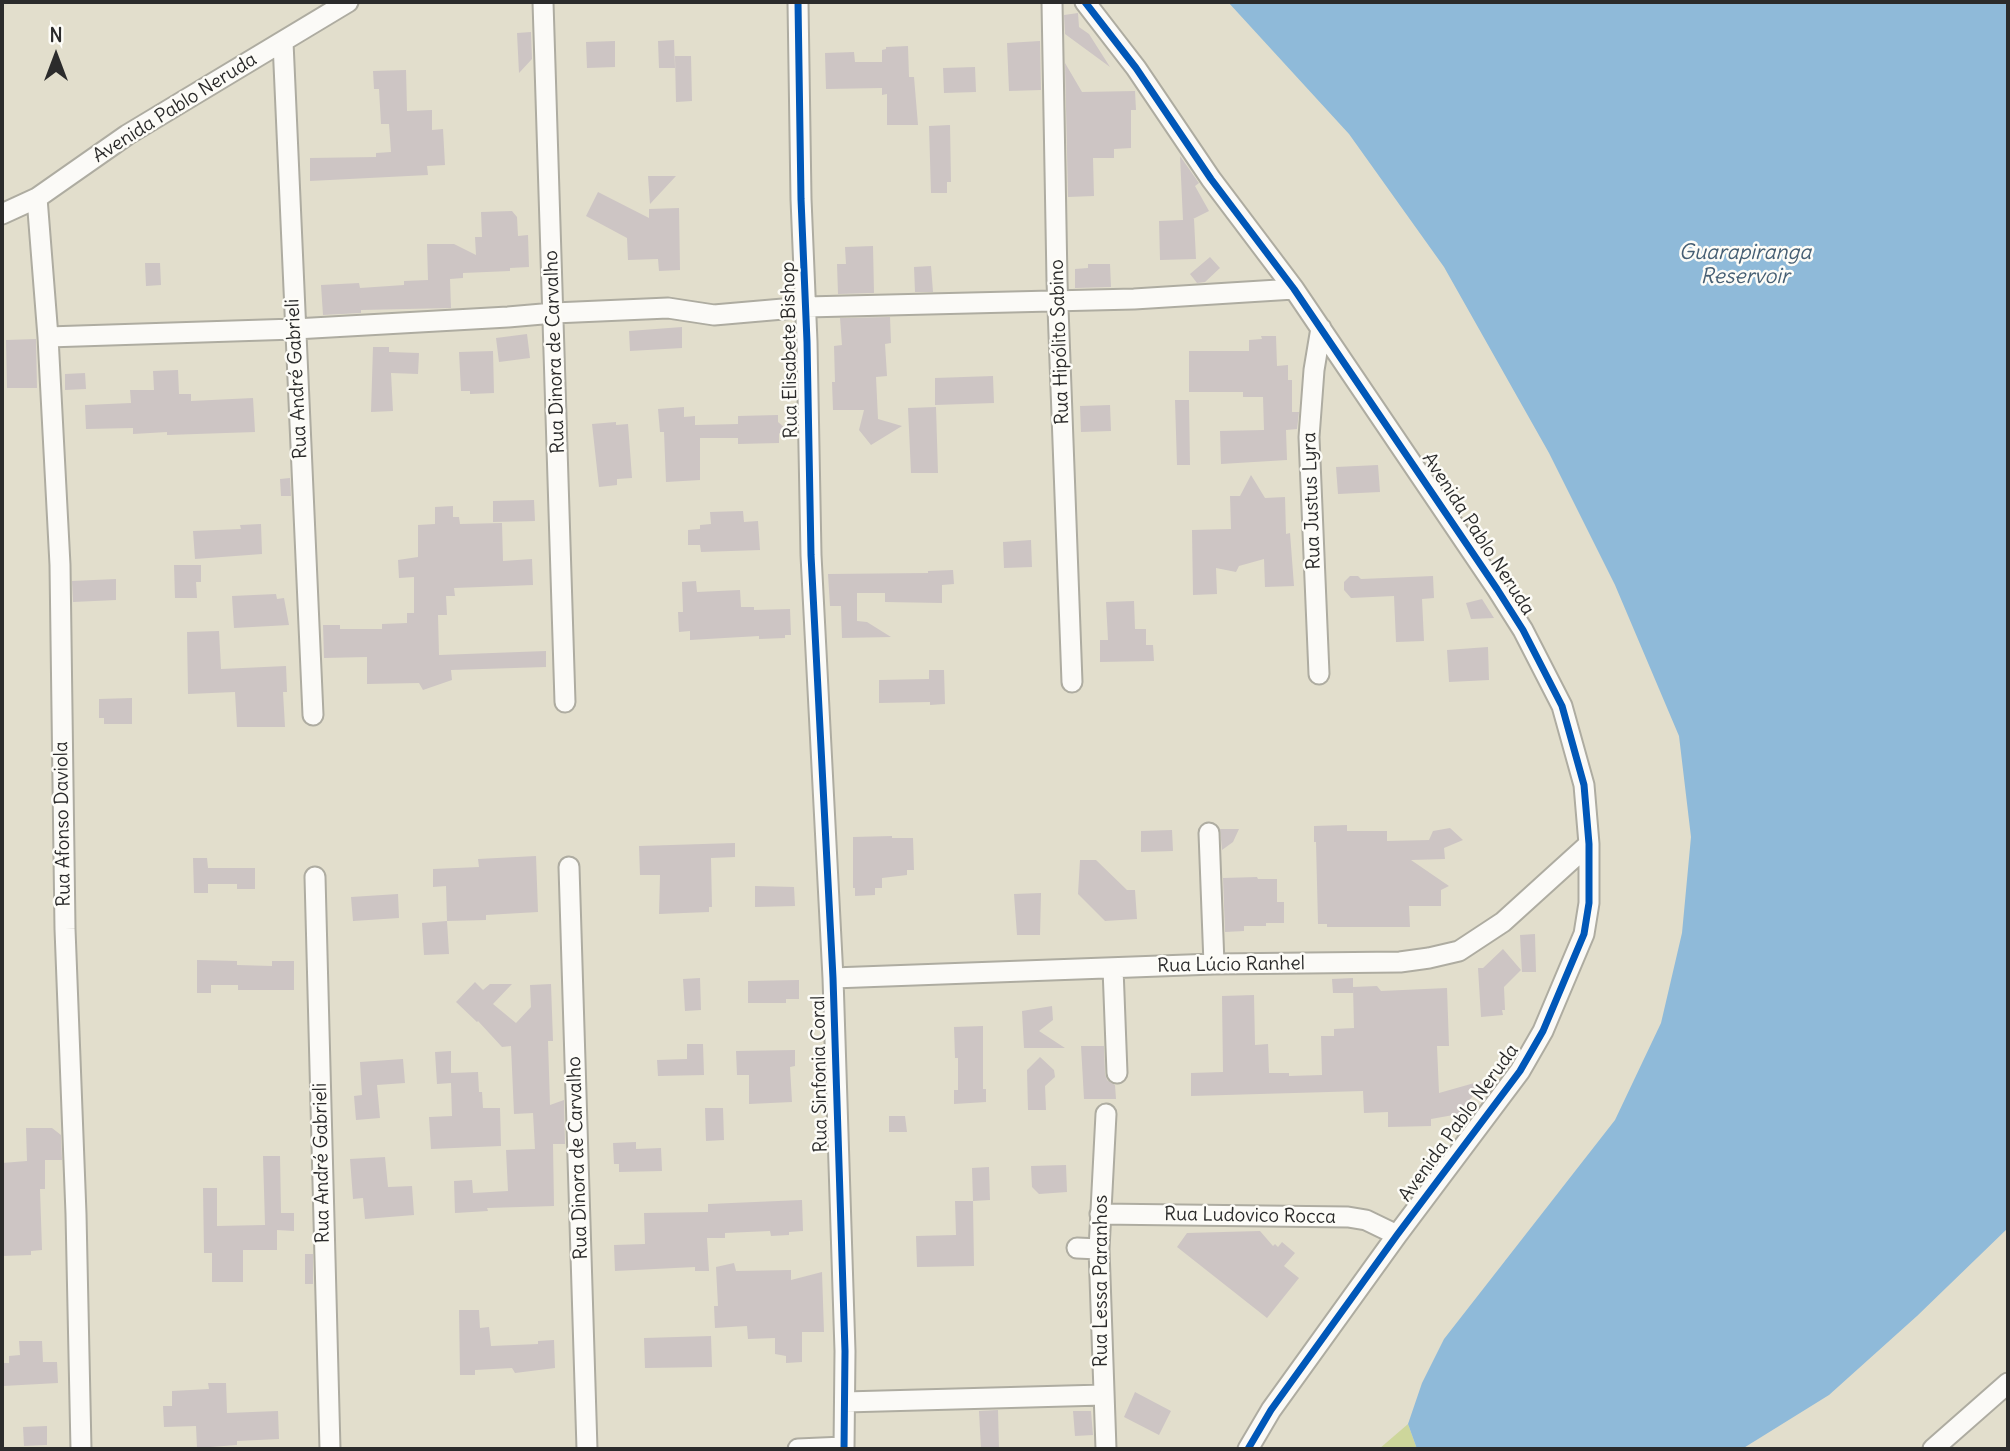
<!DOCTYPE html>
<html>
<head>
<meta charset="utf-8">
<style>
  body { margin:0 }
  #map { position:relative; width:2010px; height:1451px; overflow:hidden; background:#e2decc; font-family:Delius,sans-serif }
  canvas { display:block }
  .frame { position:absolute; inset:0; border:4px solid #2b2b2b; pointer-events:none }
  .north { position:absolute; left:21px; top:21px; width:70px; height:70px; -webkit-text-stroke:5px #fdfcf7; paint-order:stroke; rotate:0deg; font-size:19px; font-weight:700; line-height:28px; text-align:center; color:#2b2b2b }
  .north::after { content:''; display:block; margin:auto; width:24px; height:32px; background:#2b2b2b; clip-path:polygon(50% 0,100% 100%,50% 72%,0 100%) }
</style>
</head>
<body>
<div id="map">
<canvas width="2010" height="1451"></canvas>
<div class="frame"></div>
<div class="north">N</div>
</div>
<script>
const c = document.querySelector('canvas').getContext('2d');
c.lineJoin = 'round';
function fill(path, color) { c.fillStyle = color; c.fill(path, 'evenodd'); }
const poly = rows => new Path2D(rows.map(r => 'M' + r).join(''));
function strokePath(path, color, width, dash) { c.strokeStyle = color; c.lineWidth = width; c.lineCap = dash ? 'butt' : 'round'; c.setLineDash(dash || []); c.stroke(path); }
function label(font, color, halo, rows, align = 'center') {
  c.font = font + ' Delius,sans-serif'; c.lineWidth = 5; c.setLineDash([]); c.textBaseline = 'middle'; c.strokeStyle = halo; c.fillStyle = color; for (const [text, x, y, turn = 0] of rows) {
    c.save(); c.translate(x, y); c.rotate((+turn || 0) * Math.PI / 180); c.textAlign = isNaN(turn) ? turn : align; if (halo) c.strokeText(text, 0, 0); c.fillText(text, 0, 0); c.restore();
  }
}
const green = poly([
  [1408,1424,1417,1449,1379,1449]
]);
const water = poly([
  [1228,2,2008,2,2008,1228,1917,1316,1829,1395,1742,1449,1417,1449,1408,1424,1422,1383,1444,1339,1615,1120,1661,1023,1682,933,1691,837,1679,736,1615,585,1549,453,1444,267,1349,134]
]);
const building = poly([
  [1078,13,1079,27,1089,34,1110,67,1065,34,1064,15],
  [531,32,532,59,519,73,517,33],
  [674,40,675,68,659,68,658,41],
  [615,41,615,67,587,68,586,42],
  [1040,41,1041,90,1009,91,1007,43],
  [908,46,909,77,914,77,918,125,887,125,887,94,882,95,882,88,826,89,825,53,854,52,855,62,882,62,882,50,886,49,886,47],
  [675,56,691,56,692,101,676,102],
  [1065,63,1082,92,1135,91,1136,110,1131,110,1131,148,1114,149,1114,158,1093,158,1094,196,1068,197],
  [975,67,976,92,944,93,943,68],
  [406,70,407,111,432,110,432,130,443,129,445,165,427,166,428,175,310,181,310,158,376,157,376,153,391,152,389,124,381,124,379,89,374,89,373,71],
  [950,125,951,182,947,182,947,193,931,193,929,126],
  [1180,156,1199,183,1195,186,1209,211,1193,219,1194,219,1196,259,1160,260,1159,221,1183,220],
  [648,176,676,176,650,204],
  [598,192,649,218,649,209,679,208,680,270,659,271,658,259,628,260,627,238,586,216],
  [512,211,517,217,518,236,528,235,529,267,510,268,510,271,463,273,463,278,450,279,451,308,361,310,361,313,323,315,321,285,359,283,360,288,404,285,404,281,428,280,427,244,454,244,476,255,475,237,482,237,481,212],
  [873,246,874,293,838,294,837,264,846,264,845,247],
  [1210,257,1220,268,1205,282,1197,283,1190,274],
  [145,263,160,263,161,285,146,286],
  [1088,264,1110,264,1111,287,1075,288,1075,269,1088,268],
  [931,266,933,292,915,292,914,267],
  [890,317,891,343,885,344,887,376,876,377,878,419,902,426,871,445,859,430,864,410,833,410,832,382,835,382,834,346,842,345,840,318],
  [682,327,682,348,630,351,629,331],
  [527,334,530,358,499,362,496,338],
  [1261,336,1276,336,1277,366,1288,365,1288,380,1292,380,1292,412,1299,412,1297,429,1286,430,1287,460,1221,464,1220,431,1264,430,1263,397,1243,397,1243,392,1189,392,1189,351,1249,351,1249,340,1262,339],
  [36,339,37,388,7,388,6,340],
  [373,347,389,347,389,352,419,353,418,374,391,373,393,411,371,412],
  [493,351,494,393,470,394,470,391,461,391,459,352],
  [178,370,179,394,191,394,191,401,253,398,255,432,167,435,167,432,133,434,133,428,86,429,85,405,131,403,130,390,154,390,153,371],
  [85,373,86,389,65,390,65,374],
  [993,376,994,403,935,405,935,378],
  [1175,400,1189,400,1190,465,1177,465],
  [1110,405,1111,431,1081,432,1080,406],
  [684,407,684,417,695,416,695,425,738,424,738,416,778,415,778,422,785,428,779,434,779,443,738,444,738,438,700,438,700,480,666,482,664,432,660,432,658,409],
  [936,407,938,473,911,473,908,408],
  [616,422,616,425,628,424,632,478,617,479,617,485,599,487,592,424],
  [1378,465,1380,492,1338,494,1336,467],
  [1251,475,1265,498,1285,497,1286,534,1290,533,1294,586,1265,587,1264,559,1239,566,1236,572,1216,568,1217,594,1193,595,1192,530,1231,529,1230,496,1240,496],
  [290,478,291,496,281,496,280,479],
  [534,500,535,521,493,522,493,501],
  [453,506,453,517,459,517,460,524,502,523,503,561,532,559,533,585,454,588,455,596,446,596,447,615,438,615,439,655,546,651,546,667,451,670,452,680,423,690,419,683,367,684,367,657,324,658,323,625,340,625,340,629,382,629,382,624,407,623,407,613,414,613,414,577,399,578,398,560,418,557,418,525,435,524,435,507],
  [743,511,744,522,758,521,760,550,701,552,700,545,688,545,688,530,700,529,700,525,711,524,710,512],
  [261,524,262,554,195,559,193,531,241,529,240,525],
  [1031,540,1032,567,1004,568,1003,542],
  [174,565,201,565,201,582,196,582,197,598,175,598],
  [953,570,954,584,942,585,942,603,885,602,885,593,857,593,857,621,867,622,891,637,842,638,841,606,830,606,828,574,928,573,928,571],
  [1350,576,1358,576,1361,579,1433,576,1434,598,1422,599,1424,641,1396,642,1394,596,1351,598,1344,590,1344,582],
  [116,579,116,600,73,602,72,581],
  [696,581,697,592,740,590,741,607,754,607,754,610,790,609,791,635,785,635,785,638,759,639,759,636,690,640,690,631,679,632,678,612,683,612,682,582],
  [276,594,277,599,284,598,289,625,234,628,232,596],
  [1482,599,1494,618,1471,619,1466,603],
  [1134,601,1135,629,1146,629,1146,645,1153,645,1154,661,1100,662,1100,640,1108,640,1106,602],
  [219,631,221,669,286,666,287,692,283,692,285,727,237,727,235,692,188,694,187,632],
  [1488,647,1489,680,1449,682,1447,650],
  [929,670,944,670,945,704,930,705,930,702,879,703,879,680,929,679],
  [132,698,132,724,104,724,104,718,99,718,99,699],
  [1347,825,1347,831,1387,831,1387,841,1429,840,1433,831,1450,828,1463,840,1444,848,1445,859,1411,860,1449,886,1441,890,1441,906,1409,906,1410,927,1327,927,1327,924,1318,924,1316,842,1314,842,1314,826],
  [1220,829,1239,829,1233,842,1222,850],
  [1172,830,1173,851,1141,852,1141,831],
  [892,836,892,838,913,838,914,870,907,870,907,875,882,878,882,888,875,888,875,895,855,896,855,888,853,888,853,837],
  [735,843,735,857,711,858,712,907,709,907,709,912,659,914,660,875,640,875,639,846],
  [536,856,538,912,486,915,486,920,447,921,446,886,433,887,433,869,479,867,478,859],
  [193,858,207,858,208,868,255,868,255,889,237,889,237,884,208,884,208,893,194,893],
  [1080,860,1096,860,1127,890,1135,890,1137,919,1105,921,1078,894],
  [1257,877,1258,879,1277,879,1277,902,1284,902,1284,923,1266,923,1266,926,1244,926,1244,931,1225,932,1223,878],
  [755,886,794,887,795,906,755,907],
  [1041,893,1040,935,1017,935,1014,894],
  [398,894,399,918,353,921,351,897],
  [447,921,449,954,424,955,422,923],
  [1535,934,1536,972,1522,972,1520,935],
  [1503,949,1521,970,1504,987,1505,1010,1502,1010,1503,1015,1481,1017,1478,968,1483,968],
  [197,960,237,961,237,965,272,966,272,961,294,961,294,990,238,990,238,985,211,985,211,993,197,993],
  [700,978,701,1010,685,1011,683,979],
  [1353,978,1353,993,1333,993,1332,979],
  [799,980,799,999,786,999,786,1003,748,1003,748,981],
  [475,982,483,990,490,984,512,984,493,1004,516,1023,531,1007,530,985,551,984,553,1041,548,1041,550,1105,564,1100,565,1144,553,1144,554,1206,487,1208,488,1211,455,1213,454,1181,472,1180,473,1193,508,1191,506,1150,535,1149,533,1113,514,1114,511,1046,502,1047,478,1021,477,1022,456,1002],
  [1377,986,1381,991,1447,988,1449,1046,1437,1046,1439,1093,1485,1080,1459,1114,1431,1119,1431,1126,1388,1127,1388,1112,1364,1113,1363,1091,1191,1096,1191,1073,1223,1072,1222,996,1254,995,1255,1045,1268,1044,1269,1073,1289,1073,1289,1076,1322,1075,1321,1036,1334,1036,1334,1029,1354,1028,1353,987],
  [1052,1006,1053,1020,1039,1031,1065,1048,1024,1048,1022,1011],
  [983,1026,983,1089,986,1089,986,1102,954,1104,954,1090,958,1090,958,1058,955,1058,954,1027],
  [687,1044,703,1044,704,1075,658,1076,657,1060,687,1059],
  [1081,1046,1104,1046,1105,1074,1107,1080,1115,1085,1116,1099,1084,1099],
  [795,1050,795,1066,790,1067,792,1102,749,1104,749,1075,737,1075,736,1051],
  [451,1051,451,1073,478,1072,479,1092,482,1092,483,1108,500,1108,501,1146,431,1149,429,1117,452,1116,451,1083,437,1084,435,1052],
  [1040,1057,1054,1070,1055,1077,1045,1086,1046,1110,1028,1110,1027,1070],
  [403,1059,405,1083,377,1085,380,1118,356,1120,354,1096,362,1095,360,1062],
  [705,1108,723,1108,724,1140,706,1141],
  [889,1116,905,1116,907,1132,889,1132],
  [26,1128,52,1128,61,1135,62,1160,45,1160,45,1189,40,1189,42,1250,31,1251,31,1255,2,1256,2,1163,27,1161],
  [636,1142,636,1149,661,1148,662,1171,619,1172,619,1164,614,1164,613,1143],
  [263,1156,280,1156,281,1213,294,1213,294,1231,277,1230,277,1250,243,1250,243,1282,212,1282,212,1253,204,1253,203,1188,217,1188,217,1226,265,1225],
  [385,1157,388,1187,412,1186,414,1215,365,1219,363,1198,353,1199,350,1159],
  [1066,1165,1067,1192,1039,1194,1032,1187,1031,1166],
  [989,1167,990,1200,973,1201,972,1168],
  [802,1200,803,1231,789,1232,789,1235,771,1236,770,1231,725,1233,725,1238,707,1238,709,1271,695,1271,695,1267,615,1271,614,1245,645,1244,644,1213,708,1212,708,1204],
  [955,1201,973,1201,974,1266,917,1267,916,1236,956,1235],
  [1260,1231,1273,1246,1275,1244,1278,1247,1282,1242,1295,1253,1284,1266,1299,1278,1267,1318,1177,1247,1187,1233],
  [305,1254,313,1254,313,1284,305,1284],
  [734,1263,736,1271,791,1270,791,1280,822,1272,824,1332,802,1332,802,1362,786,1363,786,1356,775,1354,775,1338,748,1339,747,1326,715,1328,714,1306,718,1306,716,1267],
  [459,1310,479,1310,480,1328,489,1327,491,1346,538,1344,538,1341,554,1340,555,1368,515,1373,512,1368,475,1370,475,1375,460,1375],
  [711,1336,712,1367,645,1368,644,1338],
  [19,1341,42,1341,43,1362,57,1362,58,1383,3,1386,2,1363,9,1363,9,1356,20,1355],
  [208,1383,226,1383,227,1413,278,1411,279,1439,237,1441,237,1445,197,1448,196,1426,164,1427,163,1406,172,1406,172,1391,209,1389],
  [1135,1392,1171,1411,1159,1435,1124,1417],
  [998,1410,999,1449,981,1449,979,1411],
  [1073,1411,1091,1411,1093,1435,1075,1436],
  [47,1426,47,1445,24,1446,23,1427]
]);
const minor = poly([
  [543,2,565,702],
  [798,2,801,199,807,342,811,555,833,978,845,1351,844,1449],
  [1052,2,1057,281,1072,682],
  [1085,2,1136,68,1211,179,1294,289,1497,589,1523,630,1562,706,1584,785,1589,844,1589,903,1584,934,1543,1031,1520,1071,1397,1235,1271,1410,1248,1449],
  [283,42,313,715],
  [37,198,48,337,60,565,65,929,76,1214,81,1449],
  [2,214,37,198,127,135,348,2],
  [48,337,295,329,508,317,554,313,668,308,714,315,806,307,1134,299,1294,289],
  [1319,674,1309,437,1314,370,1321,328],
  [1209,833,1214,964],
  [569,867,587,1449],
  [315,877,330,1449],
  [1113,968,1117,1073],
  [833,978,1214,964,1400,962,1429,958,1459,951,1503,922,1589,844],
  [1100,1214,1348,1217,1366,1220,1397,1235],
  [1077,1248,1099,1249],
  [845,1402,1103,1395],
  [798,1449,844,1447],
  [1106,1449,1099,1249,1106,1114],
  [1933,1449,2008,1383]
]);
const cycleway = poly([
  [798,2,801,199,807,342,811,555,833,978,845,1351,844,1449],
  [1085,2,1136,68,1211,179,1294,289,1497,589,1523,630,1562,706,1584,785,1589,844,1589,903,1584,934,1543,1031,1520,1071,1397,1235,1271,1410,1248,1449]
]);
const streetNames = [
  ["Avenida Pablo Neruda",175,108,-32],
  ["Rua Hipólito Sabino",1060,342,-92],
  ["Rua Elisabete Bishop",790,350,-91],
  ["Rua Dinora de Carvalho",555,352,-92],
  ["Rua André Gabrieli",297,379,-93],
  ["Rua Justus Lyra",1312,501,-92],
  ["Avenida Pablo Neruda",1478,534,57],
  ["Rua Afonso Daviola",63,824,-91],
  ["Rua Lúcio Ranhel",1231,965,-1],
  ["Rua Sinfonia Coral",820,1074,-91],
  ["Avenida Pablo Neruda",1459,1123,-54],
  ["Rua Dinora de Carvalho",578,1158,-92],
  ["Rua André Gabrieli",322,1163,-91],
  ["Rua Ludovico Rocca",1250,1216,1],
  ["Rua Lessa Paranhos",1102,1281,-90]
];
const waterNames = [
  ["Guarapiranga",1745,253],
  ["Reservoir",1745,277]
];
fill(green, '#cdd69b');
fill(water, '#8fbad9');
fill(building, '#cdc5c4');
strokePath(minor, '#aeaca1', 23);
strokePath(minor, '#fbfaf7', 19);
strokePath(cycleway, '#0057b8', 7);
label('19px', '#2b2b2b', '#fdfcf7', streetNames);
label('italic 21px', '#455e73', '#fdfcf7', waterNames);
</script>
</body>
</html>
